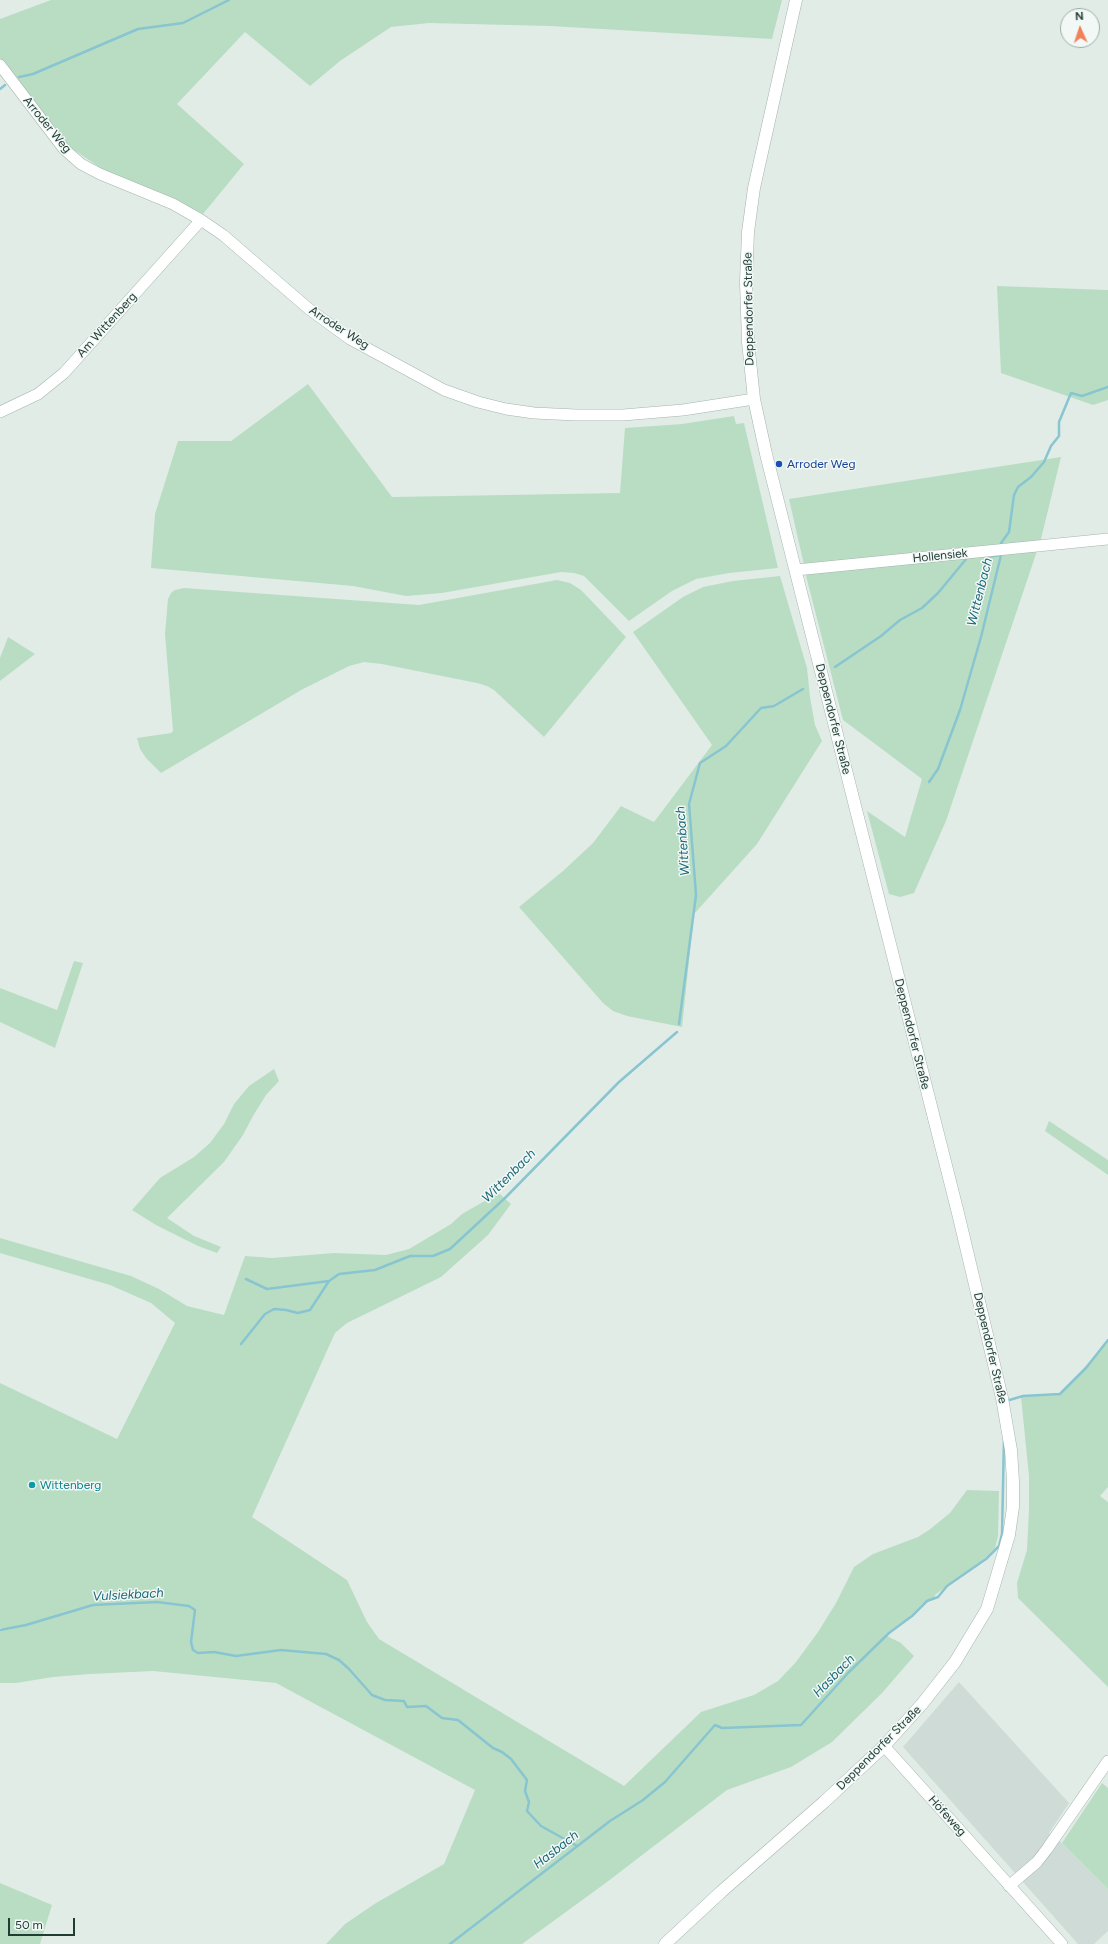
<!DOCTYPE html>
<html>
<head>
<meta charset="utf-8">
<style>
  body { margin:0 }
  #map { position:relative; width:1108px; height:1944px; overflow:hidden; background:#e1ece7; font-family:Figtree,sans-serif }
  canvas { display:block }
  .north { position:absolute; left:1060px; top:8px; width:40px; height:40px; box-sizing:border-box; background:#f1f8f5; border:1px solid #9eada8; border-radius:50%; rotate:357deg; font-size:11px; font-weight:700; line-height:16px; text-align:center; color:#213c35 }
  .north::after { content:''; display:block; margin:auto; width:14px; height:18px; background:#f28058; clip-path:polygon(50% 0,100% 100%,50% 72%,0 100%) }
  .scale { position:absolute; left:8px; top:1918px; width:67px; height:18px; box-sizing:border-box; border:2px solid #213c35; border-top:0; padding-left:5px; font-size:12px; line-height:14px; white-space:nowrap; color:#213c35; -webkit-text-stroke:3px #f1f8f5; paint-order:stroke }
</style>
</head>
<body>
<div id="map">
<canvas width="1108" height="1944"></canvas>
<div class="north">N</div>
<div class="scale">50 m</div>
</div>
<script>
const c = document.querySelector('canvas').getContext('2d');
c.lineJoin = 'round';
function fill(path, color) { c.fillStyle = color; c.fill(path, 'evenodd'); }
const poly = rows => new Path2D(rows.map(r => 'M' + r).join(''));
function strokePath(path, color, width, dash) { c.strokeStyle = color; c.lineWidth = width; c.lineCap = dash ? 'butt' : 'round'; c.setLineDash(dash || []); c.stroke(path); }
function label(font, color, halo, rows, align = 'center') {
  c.font = font + ' Figtree,sans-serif'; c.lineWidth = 3; c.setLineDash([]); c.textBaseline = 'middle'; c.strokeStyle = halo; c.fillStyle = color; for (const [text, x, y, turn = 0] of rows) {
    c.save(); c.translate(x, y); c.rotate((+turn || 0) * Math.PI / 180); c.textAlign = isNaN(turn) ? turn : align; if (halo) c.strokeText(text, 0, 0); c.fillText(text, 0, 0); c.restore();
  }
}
const built = poly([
  [959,1682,1069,1803,1049,1833,1062,1843,1108,1889,1108,1931,1094,1944,1078,1944,903,1747]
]);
const green = poly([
  [51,0,782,0,772,39,550,26,429,23,391,27,340,61,310,86,245,32,177,104,244,164,203,214,175,200,102,169,67,145,0,59,0,19],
  [997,286,1108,290,1108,400,1093,405,1001,373],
  [308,384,392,497,620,493,625,428,682,424,734,416,736,424,744,423,778,568,729,573,696,579,672,591,629,621,584,576,574,573,561,572,442,593,406,596,353,586,151,568,155,514,178,441,231,441],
  [1061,457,1040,543,804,565,789,499],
  [1038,548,946,821,914,893,900,897,889,894,867,811,905,837,922,779,843,720,805,572],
  [780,576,807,668,810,697,815,725,822,741,757,844,694,914,682,1027,627,1016,613,1011,603,1003,519,907,563,871,593,843,621,806,654,822,712,745,633,632,683,597,703,587,733,581],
  [557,580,570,583,581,590,626,637,544,737,494,690,487,686,477,683,382,664,364,662,349,666,303,689,161,773,146,758,140,749,137,738,171,733,173,731,165,634,168,599,171,593,175,590,184,588,419,605],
  [8,637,35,654,0,681,0,658],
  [74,961,83,963,55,1048,0,1022,0,988,57,1010],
  [274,1069,279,1081,266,1095,253,1116,243,1135,224,1162,167,1218,194,1236,221,1247,217,1253,198,1246,156,1225,132,1210,160,1178,194,1157,210,1143,224,1124,234,1104,249,1086],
  [1049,1121,1108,1160,1108,1175,1045,1131],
  [500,1194,511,1204,488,1235,441,1277,347,1323,335,1333,252,1517,347,1580,367,1622,379,1639,624,1786,701,1712,754,1695,778,1681,796,1662,818,1632,836,1603,854,1567,873,1554,918,1537,929,1530,950,1513,967,1490,999,1491,998,1536,995,1548,982,1561,944,1588,935,1595,934,1599,923,1603,908,1618,885,1635,901,1643,914,1656,882,1693,832,1742,791,1767,727,1790,607,1882,522,1944,326,1944,345,1924,376,1903,444,1864,475,1790,276,1683,153,1671,90,1674,53,1677,16,1683,0,1683,0,1632,2,1628,0,1628,0,1383,117,1439,175,1323,151,1303,110,1285,0,1253,0,1238,131,1276,159,1289,187,1306,224,1315,245,1256,272,1258,334,1253,386,1255,409,1249,451,1224,462,1214,495,1195],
  [1108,1340,1108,1487,1100,1496,1108,1502,1108,1687,1018,1598,1017,1583,1027,1550,1029,1509,1029,1476,1021,1397,1057,1395,1083,1369],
  [1102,1783,1108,1788,1108,1889,1062,1843],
  [0,1883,52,1905,40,1944,0,1944]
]);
const stream = poly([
  [19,77,33,74,138,29,183,23,229,0],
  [0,89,5,85],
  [1001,543,1009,532,1014,495,1018,487,1031,477,1044,462,1051,446,1059,436,1059,422,1071,393,1082,396,1108,387],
  [835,667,881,636,900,620,922,608,938,593,967,558],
  [929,782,938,769,960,710,981,637,1001,555,986,557],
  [679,1024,696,895,689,804,700,763,726,746,761,708,774,706,803,689],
  [246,1279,267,1289,329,1281],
  [241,1344,265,1314,274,1309,286,1310,298,1313,310,1310,329,1281,339,1274,375,1270,410,1256,433,1256,450,1249,506,1197,619,1082,677,1032],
  [1006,1401,1023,1396,1060,1394,1086,1368,1108,1340],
  [0,1630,26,1625,93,1605,157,1602,189,1606,195,1610,191,1642,193,1650,198,1653,214,1652,236,1656,281,1650,326,1654,339,1660,349,1669,372,1695,385,1700,404,1701,407,1707,426,1706,442,1718,458,1720,493,1748,502,1752,511,1759,527,1780,525,1791,529,1802,527,1811,541,1826,577,1846],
  [450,1944,610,1821,643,1800,665,1782,715,1725,722,1728,801,1725,848,1673,889,1633,912,1616,927,1601,938,1597,947,1586,986,1559,999,1546,1002,1534,1004,1439]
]);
const minor = poly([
  [0,65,64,149,81,164,100,174,173,204,201,220,223,235,309,309,350,339,444,390,478,402,506,409,534,413,576,415,623,415,683,410,754,399],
  [0,412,38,394,64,373,201,220],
  [796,570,1108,539],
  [884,1746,1062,1944],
  [1009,1886,1037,1862,1047,1849,1108,1761]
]);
const tertiary = poly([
  [665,1944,722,1891,824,1802,884,1746,922,1704,955,1662,987,1609,1009,1535,1013,1507,1013,1481,1011,1450,1002,1398,957,1209,766,454,754,399,748,342,746,282,748,232,754,188,796,0]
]);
const markers = [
  [779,464,4,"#1a4fb4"],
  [32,1485,4,"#0f9aa8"]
];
const streetNames = [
  ["Arroder Weg",47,125,51],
  ["Deppendorfer Straße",749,309,-91],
  ["Am Wittenberg",107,325,-48],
  ["Arroder Weg",339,328,33],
  ["Hollensiek",940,556,-6],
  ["Deppendorfer Straße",833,719,76],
  ["Deppendorfer Straße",912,1034,76],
  ["Deppendorfer Straße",990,1348,77],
  ["Deppendorfer Straße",879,1748,-45],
  ["Höfeweg",947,1816,48]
];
const transitNames = [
  ["Arroder Weg",787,464]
];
const cultureNames = [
  ["Wittenberg",40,1485]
];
const waterNames = [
  ["Wittenbach",980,592,-76],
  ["Wittenbach",683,841,-94],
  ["Wittenbach",509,1176,-45],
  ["Vulsiekbach",128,1595,-3],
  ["Hasbach",834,1676,-46],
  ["Hasbach",556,1850,-38]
];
fill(built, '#cfdbd6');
fill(green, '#b9ddc3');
strokePath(stream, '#88c5d1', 2.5);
strokePath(minor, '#a4b4ae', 12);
strokePath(tertiary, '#a4b4ae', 13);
strokePath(minor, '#fff', 11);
strokePath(tertiary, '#fff', 12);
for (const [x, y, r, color] of markers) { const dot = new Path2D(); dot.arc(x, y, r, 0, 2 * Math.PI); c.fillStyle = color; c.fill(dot); strokePath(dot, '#f1f8f5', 1.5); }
label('12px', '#213c35', '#f1f8f5', streetNames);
label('12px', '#164399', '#f1f8f5', transitNames, 'left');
label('12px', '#0d838f', '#f1f8f5', cultureNames, 'left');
label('italic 13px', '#1b6778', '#f1f8f5', waterNames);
</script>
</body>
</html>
